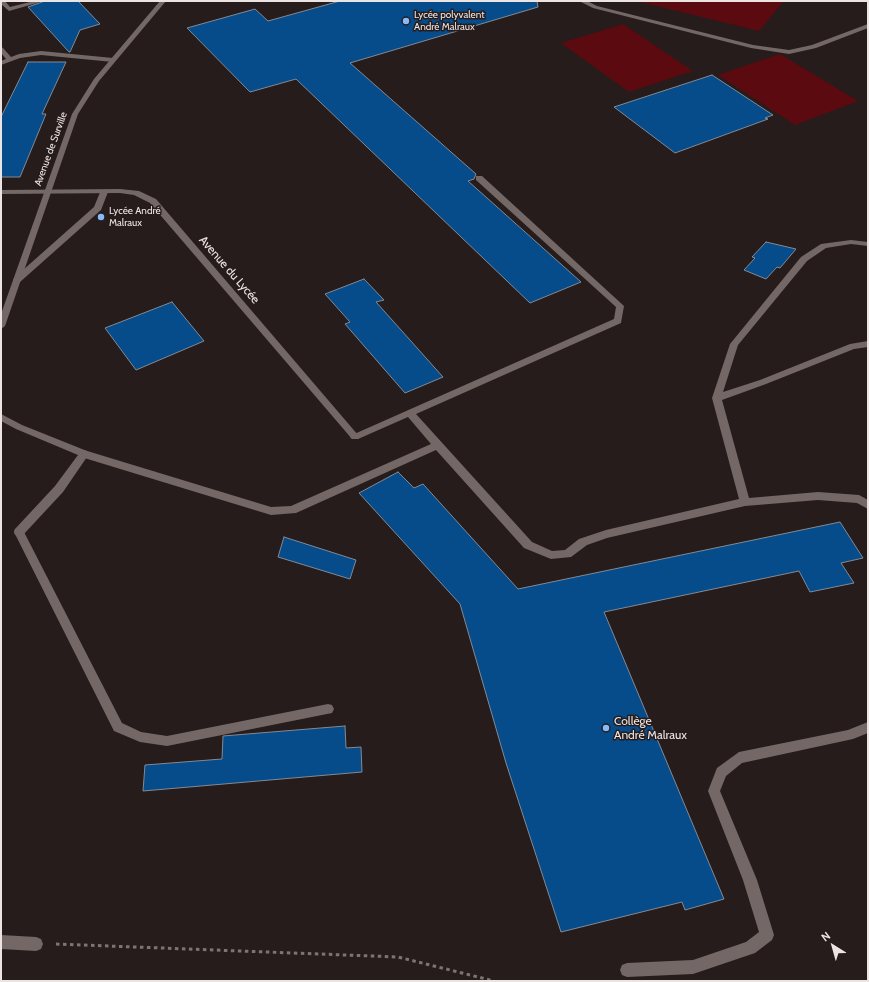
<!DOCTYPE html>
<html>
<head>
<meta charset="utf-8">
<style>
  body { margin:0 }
  #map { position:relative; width:869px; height:982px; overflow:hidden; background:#271c1c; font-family:Cabin,sans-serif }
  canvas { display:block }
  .frame { position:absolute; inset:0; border:2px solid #ebe4e3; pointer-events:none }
  .north { position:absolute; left:813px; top:926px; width:40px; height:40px; -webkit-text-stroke:3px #271c1c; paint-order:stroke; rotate:323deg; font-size:11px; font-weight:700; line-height:16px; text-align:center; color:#ebe4e3 }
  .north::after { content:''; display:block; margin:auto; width:14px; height:18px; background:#ebe4e3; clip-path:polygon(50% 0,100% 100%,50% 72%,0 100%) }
</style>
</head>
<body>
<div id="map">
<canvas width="869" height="982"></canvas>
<div class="frame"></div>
<div class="north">N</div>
</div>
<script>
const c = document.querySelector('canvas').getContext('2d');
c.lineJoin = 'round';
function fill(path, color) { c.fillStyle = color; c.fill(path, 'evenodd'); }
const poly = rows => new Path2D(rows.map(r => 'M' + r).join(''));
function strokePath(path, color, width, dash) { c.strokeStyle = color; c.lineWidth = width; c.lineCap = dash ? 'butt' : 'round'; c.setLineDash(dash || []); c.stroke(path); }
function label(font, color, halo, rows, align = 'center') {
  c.font = font + ' Cabin,sans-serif'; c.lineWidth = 3; c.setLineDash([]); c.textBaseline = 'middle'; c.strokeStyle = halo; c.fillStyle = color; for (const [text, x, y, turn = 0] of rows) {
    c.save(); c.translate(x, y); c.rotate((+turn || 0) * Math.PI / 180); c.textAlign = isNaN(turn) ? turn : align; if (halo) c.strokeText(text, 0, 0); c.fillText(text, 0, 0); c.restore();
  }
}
const green = poly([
  [636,1,784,1,759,31],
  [623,24,693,71,629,92,561,43],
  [780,54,858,101,795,125,718,75]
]);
const building = poly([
  [45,1,78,1,100,24,80,30,70,52,69,52,28,7,45,1],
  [340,1,537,1,538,7,350,63,476,174,474,179,468,181,581,282,530,303,296,79,250,92,187,28,255,9,268,21,340,1],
  [28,62,66,62,42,114,46,114,20,177,1,177,1,117,28,62],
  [712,75,773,115,765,118,768,119,675,153,614,107,712,75],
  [766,242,796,249,780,268,777,267,766,279,744,270,755,258,752,257,766,242],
  [364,279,384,300,376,302,443,377,405,393,345,324,350,322,325,294,364,279],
  [172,302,204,341,136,370,105,328,172,302],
  [398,472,414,488,423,484,518,589,840,522,863,558,841,563,854,583,810,592,799,571,604,612,724,899,685,910,682,902,561,932,506,763,460,604,359,493,398,472],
  [284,537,356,560,350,579,278,557,284,537],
  [345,726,346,748,361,747,362,772,143,791,145,765,222,759,223,736,345,726]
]);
const path = poly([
  [56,944,398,957,494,981]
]);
const lane = poly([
  [1,1,5,1,10,7,34,1,44,1,9,11,1,4,1,1],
  [579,1,587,1,597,6,753,45,789,50,812,45,868,24,868,28,816,48,789,54,751,48,593,8,579,1],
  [1,47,3,48,11,57,19,54,41,51,113,58,116,60,113,62,41,55,20,58,1,65,1,61,6,59,1,53,1,47],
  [476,176,482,176,624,306,621,323,416,414,532,542,552,551,565,550,579,539,606,530,739,499,712,398,730,344,801,257,821,244,851,240,868,242,868,246,851,244,826,248,807,261,738,345,723,392,760,380,850,344,868,341,868,347,854,349,766,384,722,400,749,498,818,492,859,495,868,500,868,509,857,503,818,500,745,506,607,538,587,545,571,557,551,559,524,548,436,450,296,513,271,515,81,457,79,454,81,451,84,450,271,507,291,506,431,444,408,417,358,439,352,439,350,437,352,435,614,319,616,307,476,180,476,176],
  [101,190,104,190,108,192,101,210,20,282,14,282,13,280,14,278,94,207,101,190],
  [19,528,23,529,24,532,122,723,141,732,167,736,328,704,332,705,334,709,332,713,167,746,140,742,114,731,14,532,15,529,19,528],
  [868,722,868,733,853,739,742,763,726,776,720,791,757,880,774,935,772,940,755,953,693,974,627,977,622,975,620,970,622,965,627,963,693,960,746,942,759,932,743,880,708,791,717,768,739,752,848,730,868,722]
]);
const street = poly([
  [120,189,139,191,156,199,358,435,360,437,358,439,352,439,150,203,134,195,120,193,1,194,1,190,120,189],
  [1,414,22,425,87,451,89,454,63,492,23,535,19,536,15,535,14,532,15,529,55,486,78,455,16,429,1,421,1,414],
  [1,935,36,937,41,939,43,944,41,949,36,951,1,949,1,935]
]);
const secondary = poly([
  [160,1,166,1,99,81,78,114,5,326,1,329,1,314,72,114,94,79,160,1]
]);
const markers = [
  [406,21,4,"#85bbfb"],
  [101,217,4,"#85bbfb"],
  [606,728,4,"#85bbfb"]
];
const farPoinames = [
  ["Lycée polyvalent",414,15],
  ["André Malraux",414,27],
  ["Lycée André",109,211],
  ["Malraux",109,223]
];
const farStreetnames = [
  ["Avenue de Surville",51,149,-70]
];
const streetNames = [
  ["Avenue du Lycée",229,270,49]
];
const poiNames = [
  ["Collège",614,721],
  ["André Malraux",614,735]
];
fill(green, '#5b0a0f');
fill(building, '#064b8a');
strokePath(building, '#838a93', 1);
strokePath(path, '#7d7473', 3, [3.5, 3.5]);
fill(lane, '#746866');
fill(street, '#746866');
fill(secondary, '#746866');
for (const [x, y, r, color] of markers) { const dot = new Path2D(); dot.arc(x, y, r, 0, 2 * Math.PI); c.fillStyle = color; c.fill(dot); strokePath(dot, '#271c1c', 1.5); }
label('10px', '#ebe4e3', '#271c1c', farPoinames, 'left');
label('10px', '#ebe4e3', '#271c1c', farStreetnames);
label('12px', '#ebe4e3', '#271c1c', streetNames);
label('12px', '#ebe4e3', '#271c1c', poiNames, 'left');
</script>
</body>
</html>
